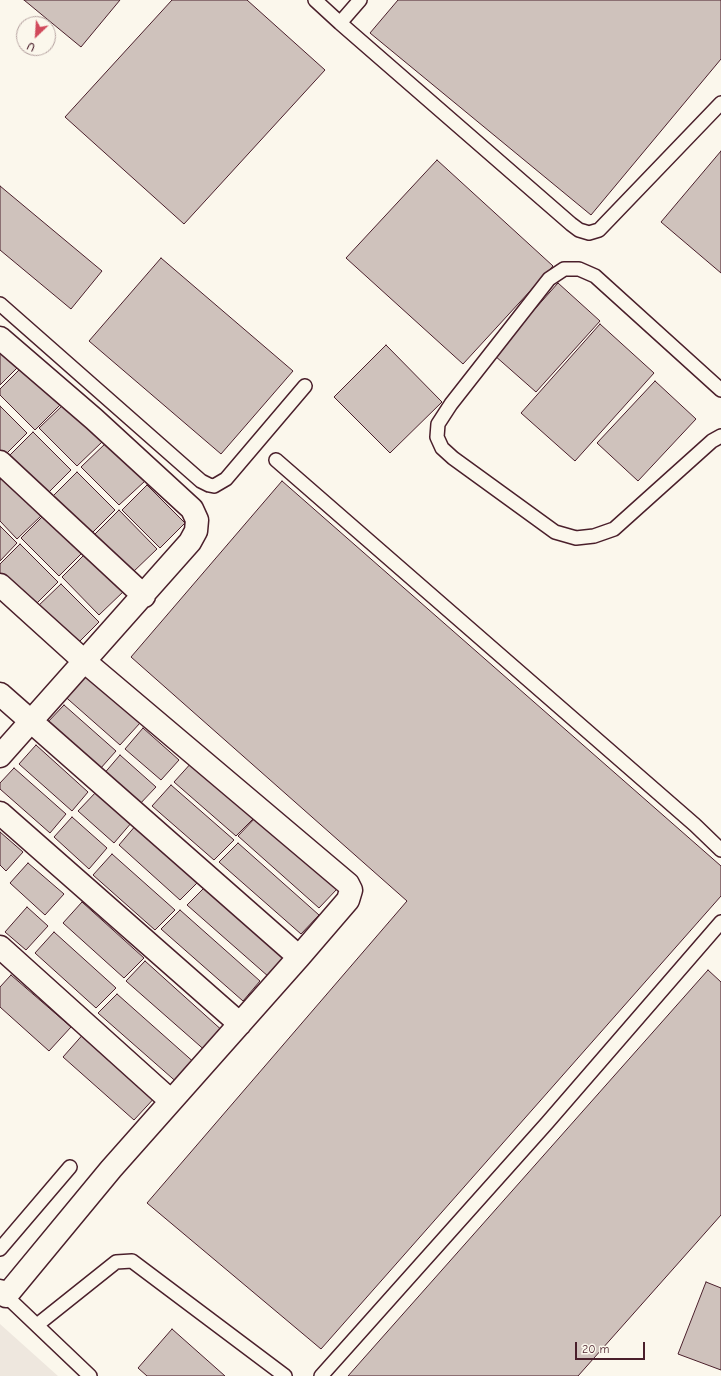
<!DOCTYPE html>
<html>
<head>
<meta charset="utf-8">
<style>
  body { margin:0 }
  #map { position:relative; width:721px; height:1376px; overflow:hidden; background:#fbf7ec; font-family:"Comic Neue",sans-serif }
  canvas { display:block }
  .north { position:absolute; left:16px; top:16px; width:40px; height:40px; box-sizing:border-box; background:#fbf7ec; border:1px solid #b4a19f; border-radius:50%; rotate:205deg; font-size:11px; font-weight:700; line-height:16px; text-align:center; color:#4a1f2b }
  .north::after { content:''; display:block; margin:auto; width:14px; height:18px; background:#d1495b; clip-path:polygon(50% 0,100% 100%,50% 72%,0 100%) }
  .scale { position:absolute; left:575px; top:1342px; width:70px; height:18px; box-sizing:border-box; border:2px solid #4a1f2b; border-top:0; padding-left:5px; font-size:12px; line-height:14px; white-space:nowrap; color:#4a1f2b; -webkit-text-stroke:3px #fbf7ec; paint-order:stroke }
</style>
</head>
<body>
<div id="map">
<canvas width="721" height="1376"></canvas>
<div class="north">U</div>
<div class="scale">20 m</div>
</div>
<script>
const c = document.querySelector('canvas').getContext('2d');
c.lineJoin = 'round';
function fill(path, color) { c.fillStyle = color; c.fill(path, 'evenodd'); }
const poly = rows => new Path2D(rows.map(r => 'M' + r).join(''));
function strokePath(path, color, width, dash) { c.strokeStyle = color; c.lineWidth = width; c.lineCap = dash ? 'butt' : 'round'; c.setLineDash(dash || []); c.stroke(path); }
const built = poly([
  [0,1324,58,1376,0,1376]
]);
const building = poly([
  [24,0,120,0,81,47,24,0],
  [172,0,247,0,325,70,184,224,65,117,172,0],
  [398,0,721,0,721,59,591,215,370,33,398,0],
  [721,151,721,273,661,222,721,151],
  [437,160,553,266,463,364,346,258,437,160],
  [0,186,102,271,71,309,0,250,0,186],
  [161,258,293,371,221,454,89,341,161,258],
  [558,283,600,321,536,392,494,355,558,283],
  [600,324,654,373,575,461,521,413,600,324],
  [386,345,442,402,390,453,334,397,386,345],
  [0,351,17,368,0,385,0,351],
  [22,367,60,405,35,430,0,395,0,389,22,367],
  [655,381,696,419,638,481,597,443,655,381],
  [64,404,102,442,77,466,39,428,64,404],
  [0,406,27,433,2,458,0,456,0,406],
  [33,432,71,470,46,495,8,457,33,432],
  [107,442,145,481,119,505,81,467,107,442],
  [77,472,115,510,90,535,52,497,77,472],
  [5,476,43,514,17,539,0,521,0,480,5,476],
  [282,481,721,866,721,896,321,1349,147,1203,407,901,131,657,282,481],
  [147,485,185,523,160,548,122,510,147,485],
  [119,510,157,549,132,573,94,535,119,510],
  [46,513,84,551,59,576,21,538,46,513],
  [0,526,17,543,0,561,0,526],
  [20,544,58,582,33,607,0,574,0,564,20,544],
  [87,552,125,590,99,615,62,577,87,552],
  [61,584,99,622,74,647,36,608,61,584],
  [81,671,140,723,120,745,61,693,81,671],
  [64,705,116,751,100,769,47,723,64,705],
  [143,728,179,760,161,780,125,749,143,728],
  [36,745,88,792,72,811,19,764,36,745],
  [120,755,156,787,137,807,102,776,120,755],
  [193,761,255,817,236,836,174,782,193,761],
  [14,768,66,814,50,833,0,789,0,783,14,768],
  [171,785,234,840,214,860,152,806,171,785],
  [97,791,132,822,114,843,78,811,97,791],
  [72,817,107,848,89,869,54,837,72,817],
  [256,817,337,889,319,908,238,836,256,817],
  [137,824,200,880,180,900,119,845,137,824],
  [0,832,23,852,6,871,0,865,0,832],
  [238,843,319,915,301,934,219,862,238,843],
  [112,854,175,910,155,930,93,875,112,854],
  [28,863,64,894,45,915,10,883,28,863],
  [206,886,286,957,269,977,187,905,206,886],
  [82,902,144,958,124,978,63,923,82,902],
  [27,907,48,926,26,950,5,932,27,907],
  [180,910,260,981,243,1001,161,929,180,910],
  [54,932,116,988,96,1008,35,953,54,932],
  [145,961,225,1033,208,1053,126,981,145,961],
  [708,970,721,982,721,1215,578,1376,348,1376,708,970],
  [11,975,71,1027,49,1051,0,1007,0,987,11,975],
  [117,994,197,1065,180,1085,98,1013,117,994],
  [86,1031,158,1094,134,1120,63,1057,86,1031],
  [706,1282,721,1288,721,1370,678,1354,706,1282],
  [172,1329,225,1376,147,1376,138,1368,172,1329]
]);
const service = poly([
  [315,0,340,23,360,0],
  [340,23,571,224,579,230,589,233,599,230,721,103],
  [0,304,201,481,209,485,214,486,226,479,305,386],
  [721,390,595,276,579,269,564,269,549,279,451,404,438,424,437,437,442,448,453,458,555,532,576,538,594,536,614,529,712,441,721,436],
  [276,460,695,825,721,850],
  [0,1249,70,1167],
  [6,1296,90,1376],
  [37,1325,116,1262,132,1261,285,1376],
  [321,1376,547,1123,721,922]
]);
const minor = poly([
  [0,338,94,419,192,509,197,520,196,531,190,542,0,756],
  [0,462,144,596],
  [0,585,83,660,348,884,351,890,348,900,299,957,111,1169,6,1296,0,1291],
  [0,694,299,957],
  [0,813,240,1024],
  [0,947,171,1101]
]);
fill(built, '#eee7de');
fill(building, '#cfc2bc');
strokePath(building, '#4a1f2b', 1);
strokePath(service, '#4a1f2b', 16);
strokePath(minor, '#4a1f2b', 25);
strokePath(service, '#fbf7ec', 13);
strokePath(minor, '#fbf7ec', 22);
</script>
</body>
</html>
